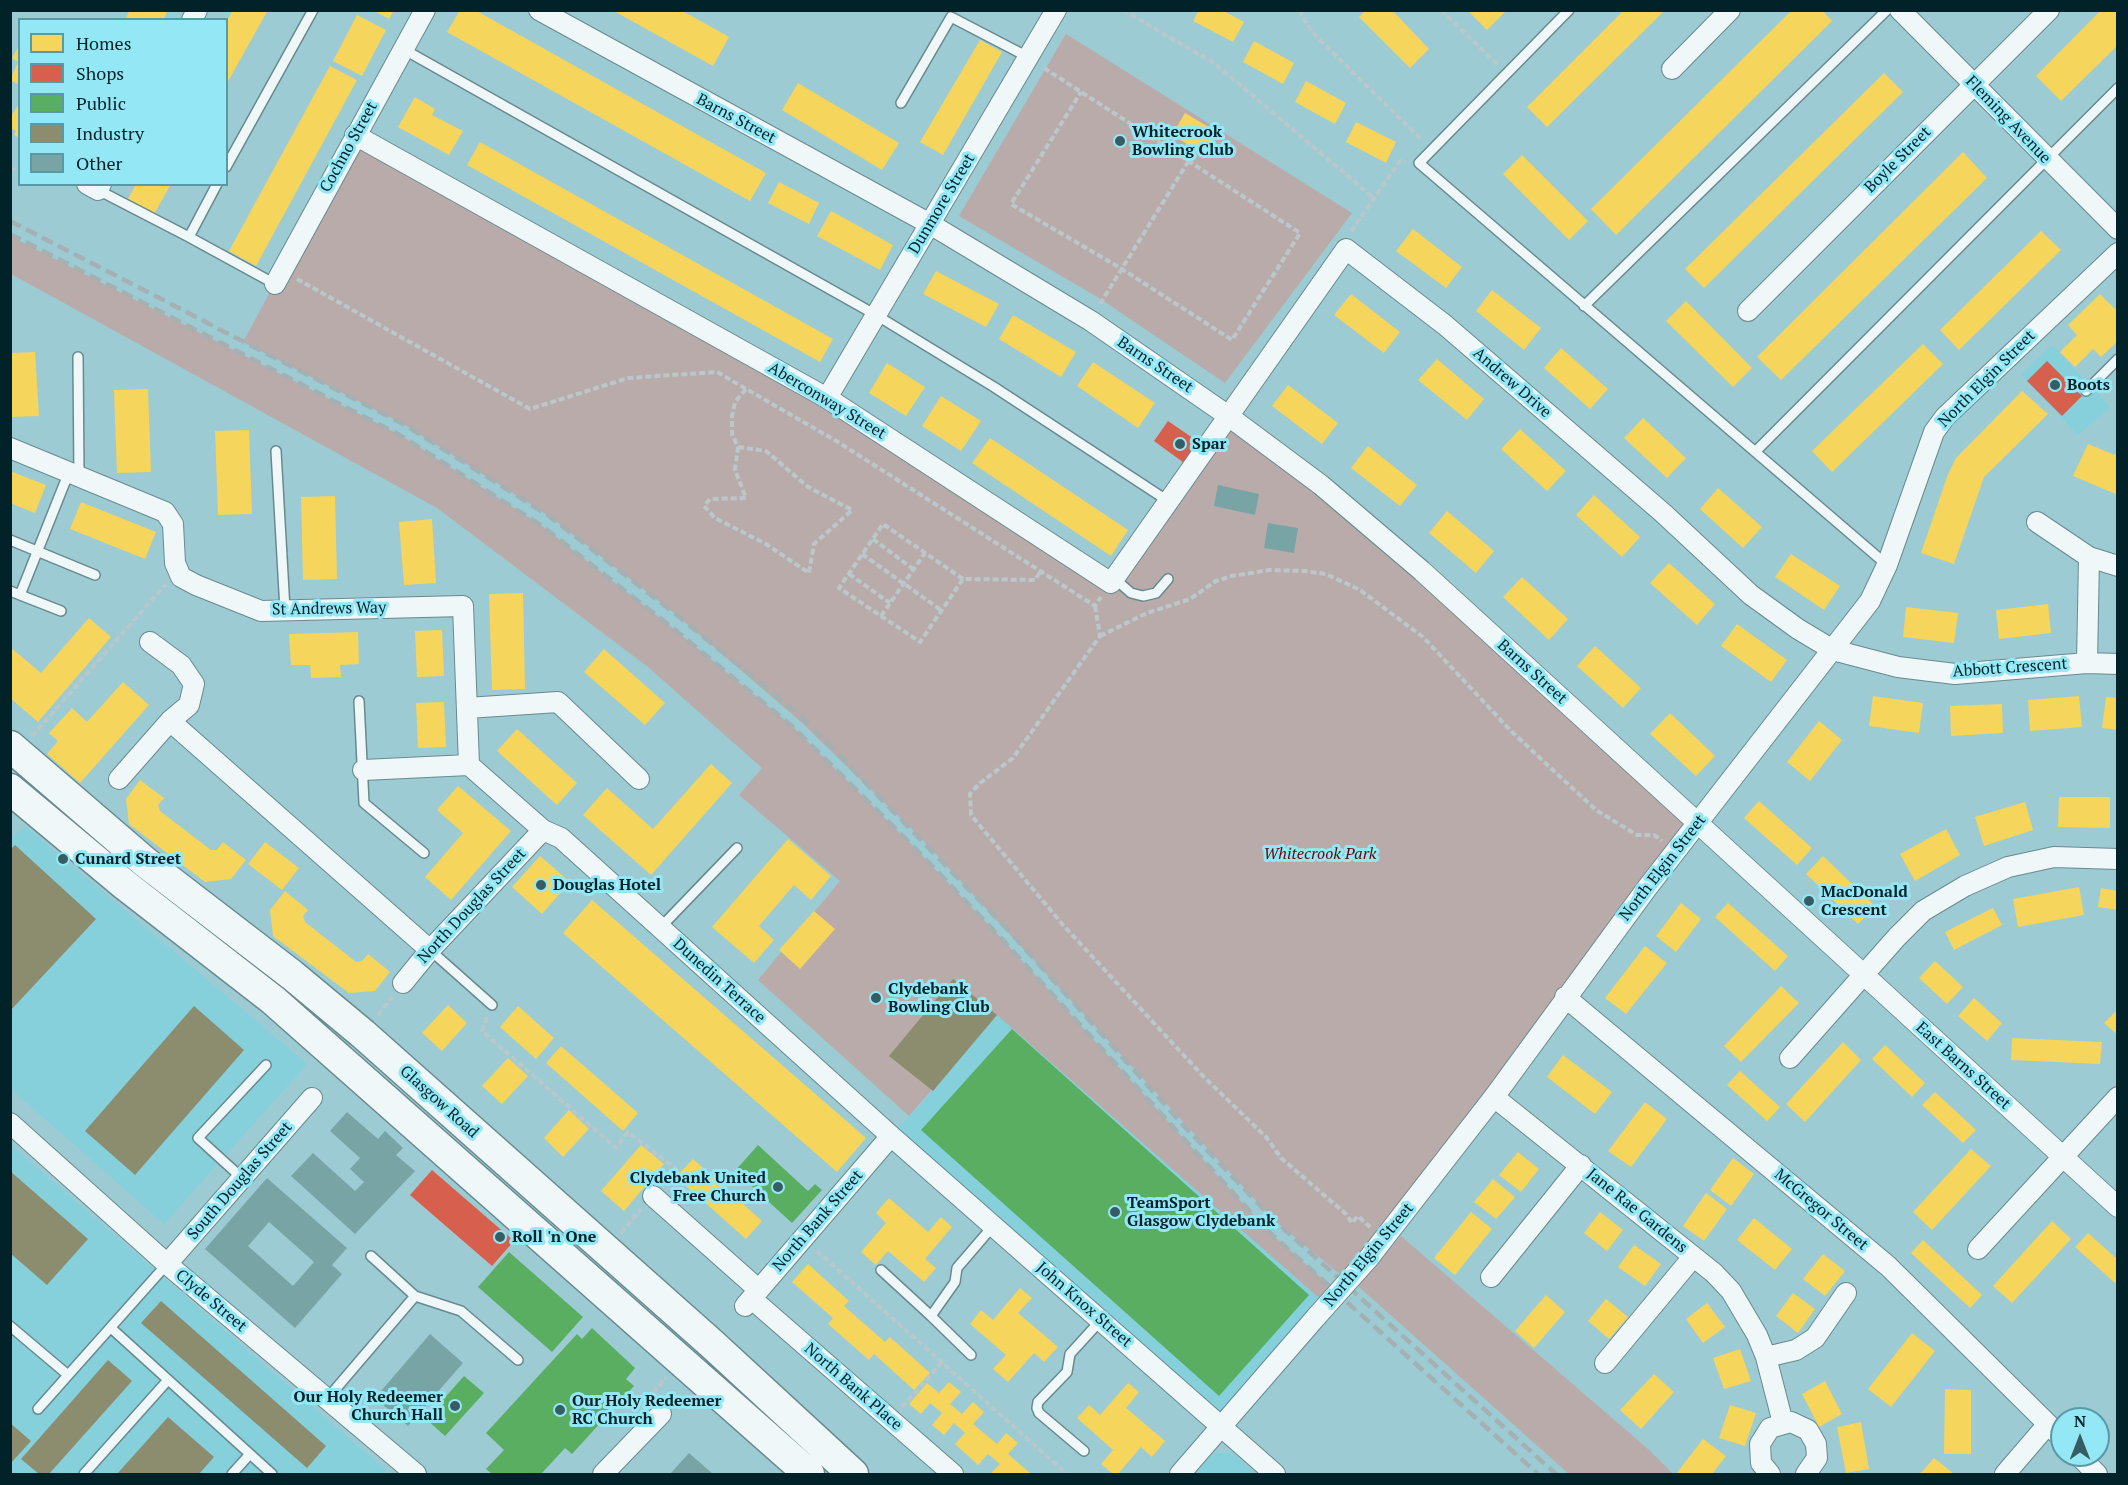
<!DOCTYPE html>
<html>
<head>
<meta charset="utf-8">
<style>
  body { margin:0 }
  #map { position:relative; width:2128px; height:1485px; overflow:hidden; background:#9ccbd3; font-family:"PT Serif",serif }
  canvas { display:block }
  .frame { position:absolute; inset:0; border:12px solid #002228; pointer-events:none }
  .legend { position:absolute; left:18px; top:18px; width:210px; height:168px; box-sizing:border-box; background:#94e8f6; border:2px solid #5999a4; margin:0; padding:8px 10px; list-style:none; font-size:18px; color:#002228 }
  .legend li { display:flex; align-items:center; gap:12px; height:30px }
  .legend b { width:30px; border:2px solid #5999a4 }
  .north { position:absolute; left:2050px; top:1407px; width:60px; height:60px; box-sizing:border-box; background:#94e8f6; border:2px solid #5999a4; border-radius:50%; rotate:0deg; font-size:16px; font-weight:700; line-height:24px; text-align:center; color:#002228 }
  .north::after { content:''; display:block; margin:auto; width:21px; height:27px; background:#375d64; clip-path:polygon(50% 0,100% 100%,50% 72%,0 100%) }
</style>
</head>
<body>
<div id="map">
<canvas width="2128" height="1485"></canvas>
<div class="frame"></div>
<ul class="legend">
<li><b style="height:16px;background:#f6d55c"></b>Homes</li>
<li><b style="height:16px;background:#d6604d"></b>Shops</li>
<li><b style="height:16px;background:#5aae61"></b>Public</li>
<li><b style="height:16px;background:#8c8c6e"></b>Industry</li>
<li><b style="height:16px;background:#78a4a6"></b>Other</li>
</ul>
<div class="north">N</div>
</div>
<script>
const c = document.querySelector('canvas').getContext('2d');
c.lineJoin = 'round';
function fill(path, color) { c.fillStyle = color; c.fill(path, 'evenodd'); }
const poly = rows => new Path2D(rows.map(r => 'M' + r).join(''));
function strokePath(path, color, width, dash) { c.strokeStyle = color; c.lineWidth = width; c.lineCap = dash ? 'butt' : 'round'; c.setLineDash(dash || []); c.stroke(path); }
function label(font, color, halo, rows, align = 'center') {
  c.font = font + ' "PT Serif",serif'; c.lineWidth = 6; c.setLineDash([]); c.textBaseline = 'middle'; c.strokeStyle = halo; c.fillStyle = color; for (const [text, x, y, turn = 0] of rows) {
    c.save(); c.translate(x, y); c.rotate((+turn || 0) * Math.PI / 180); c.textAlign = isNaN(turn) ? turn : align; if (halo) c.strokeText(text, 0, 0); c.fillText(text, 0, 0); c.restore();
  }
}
const built = poly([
  [2052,345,2110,407,2078,435,2021,375],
  [26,827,307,1064,164,1224,11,1089,11,837],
  [997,1015,1327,1305,1222,1427,891,1136,933,1091],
  [11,1145,390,1474,11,1474],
  [1214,1453,1232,1453,1256,1474,1195,1474]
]);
const green = poly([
  [1066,34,1352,213,1225,383,1099,298,959,216],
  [355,135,827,398,1110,583,1227,415,1698,823,1348,1281,1273,1219,920,837,801,722,678,616,549,516,405,425,243,342],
  [10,236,400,435,542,526,669,625,792,726,911,844,1002,939,1267,1230,1338,1293,1327,1305,997,1015,909,1116,758,980,840,881,739,795,762,768,648,667,437,508,11,274],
  [1401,1236,1648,1449,1673,1474,1569,1474,1358,1286]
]);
const homes = poly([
  [130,10,168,10,163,20,125,20],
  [233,10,268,10,226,85,226,22],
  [373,10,394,10,389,19],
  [460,10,475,10,766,173,750,201,447,32],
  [612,10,681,10,729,37,713,66],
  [1199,10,1222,10,1244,22,1233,42,1193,21],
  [1366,10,1392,10,1429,49,1410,68,1359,17],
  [1467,10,1507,10,1487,30],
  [1624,10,1665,10,1547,127,1527,107],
  [1792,10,1822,10,1832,21,1616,235,1591,209],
  [2101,10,2118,10,2118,45,2061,101,2036,76],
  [357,15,386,30,362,76,333,61],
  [980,40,1002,52,943,155,920,142],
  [1254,41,1294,63,1283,84,1243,62],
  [20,44,20,85,10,80,18,62,12,58],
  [330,66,357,80,256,266,229,251],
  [1884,73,1903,92,1704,288,1685,269],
  [1306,81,1346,103,1335,124,1295,102],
  [798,83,899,143,882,170,782,110],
  [415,97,435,109,432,115,463,131,449,155,398,127],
  [20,102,20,138,14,135,16,131,10,128,10,118],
  [1185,113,1217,132,1204,154,1172,135],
  [1356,122,1396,142,1386,163,1346,142],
  [480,142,833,339,820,362,467,165],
  [1963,152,1987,178,1781,380,1757,357],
  [1522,155,1588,221,1569,240,1503,174],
  [779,182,819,203,809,224,768,203],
  [136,184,171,184,154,214,128,199],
  [831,211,893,245,880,270,817,236],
  [1413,229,1462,267,1446,288,1396,251],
  [2041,231,2061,250,1959,350,1940,330],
  [936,271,999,304,986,327,923,294],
  [1492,290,1541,328,1524,350,1476,311],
  [1351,294,1400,332,1384,353,1334,315],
  [2100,294,2118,312,2118,341,2101,357,2093,349,2075,367,2060,352,2077,335,2068,325],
  [1686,301,1752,368,1733,387,1666,321],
  [1013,315,1076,352,1061,377,999,339],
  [1923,344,1943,364,1832,472,1812,451],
  [1561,348,1608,389,1590,409,1544,368],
  [35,352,39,416,10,417,10,353],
  [1437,359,1484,399,1467,420,1418,380],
  [1093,362,1155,403,1138,428,1077,386],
  [887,363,925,387,906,416,869,393],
  [1288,385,1338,423,1322,444,1272,406],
  [148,389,151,472,117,473,114,390],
  [2022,391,2048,414,1984,477,1954,564,1921,553,1948,474,1956,458],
  [941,396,981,421,961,451,922,426],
  [1643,418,1686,458,1667,478,1624,438],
  [1520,429,1566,471,1547,491,1501,449],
  [249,430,252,514,218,515,215,431],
  [990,438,1128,530,1111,556,972,463],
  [2088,444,2115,455,2118,449,2118,495,2073,476],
  [1368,446,1417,485,1400,506,1351,468],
  [10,471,46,485,35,513,10,503],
  [1718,488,1762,527,1743,548,1700,509],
  [1594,495,1640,537,1622,557,1576,515],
  [335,496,337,579,303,580,301,497],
  [81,502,156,532,145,559,70,529],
  [1447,511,1494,551,1476,573,1429,533],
  [432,519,436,583,404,585,399,522],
  [1791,554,1840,586,1824,610,1775,577],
  [1669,563,1715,604,1697,625,1650,583],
  [1522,577,1568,619,1549,640,1503,597],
  [523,593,525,689,492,690,489,594],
  [2048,604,2051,633,1999,639,1996,610],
  [1906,607,1958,613,1954,643,1903,637],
  [89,618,111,637,38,722,10,698,10,647,41,673],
  [1737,624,1787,660,1771,682,1721,646],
  [442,630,444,676,417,677,415,631],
  [358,632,359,664,340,665,341,677,311,678,310,665,291,665,289,634],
  [1595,646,1641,688,1623,708,1577,666],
  [604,649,665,703,645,725,584,672],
  [123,682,149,705,80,783,47,754,58,741,49,733,72,708,87,722],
  [1873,696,1923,703,1919,733,1869,726],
  [2079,696,2082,727,2030,731,2028,700],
  [2106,697,2118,698,2118,730,2102,728],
  [444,702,446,747,418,748,416,703],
  [2002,704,2003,733,1951,736,1950,706],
  [1670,713,1715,756,1696,776,1650,734],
  [1819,721,1842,740,1810,781,1787,762],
  [517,729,577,783,557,805,497,751],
  [711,764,732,783,651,875,583,815,607,788,653,829],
  [140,780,164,798,158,805,160,811,211,850,217,850,223,842,246,860,231,879,205,882,129,824,126,799],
  [458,786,511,831,451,900,425,877,463,833,437,810],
  [2059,797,2110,797,2110,828,2058,827],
  [1759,801,1812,848,1797,865,1744,818],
  [2025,802,2033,830,1984,846,1975,817],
  [1946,829,1960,855,1915,881,1900,854],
  [788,839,831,876,811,900,794,885,759,926,774,940,754,963,712,927],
  [265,842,299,868,282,890,248,864],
  [540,856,570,882,542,914,512,887],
  [1823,856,1875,906,1858,924,1806,874],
  [2079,887,2084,915,2018,927,2013,899],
  [2101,888,2118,891,2118,910,2098,907],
  [285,891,308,910,303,916,305,922,356,962,362,961,368,954,390,972,375,991,349,993,273,936,270,910],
  [592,900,866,1138,837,1172,563,933],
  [1681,903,1701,919,1676,952,1656,936],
  [1728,903,1788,956,1775,971,1715,917],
  [1993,908,2002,925,1954,950,1945,932],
  [814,911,835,929,800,969,779,950],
  [1645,946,1667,963,1626,1014,1605,998],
  [1935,961,1963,987,1947,1004,1919,978],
  [1781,986,1799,1003,1741,1062,1724,1046],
  [1974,998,2002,1023,1987,1041,1958,1016],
  [448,1005,467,1023,442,1051,422,1033],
  [518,1006,554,1038,536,1059,500,1027],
  [2118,1009,2118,1035,2104,1023],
  [2012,1038,2102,1042,2100,1064,2011,1060],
  [1843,1042,1861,1060,1805,1122,1786,1104],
  [1885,1045,1925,1083,1912,1097,1872,1059],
  [561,1046,638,1113,623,1131,546,1063],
  [1563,1055,1612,1092,1595,1114,1547,1077],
  [508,1058,528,1076,502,1104,482,1086],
  [1740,1071,1780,1107,1767,1121,1727,1085],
  [1935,1092,1976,1130,1963,1143,1922,1105],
  [1645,1102,1667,1119,1631,1167,1608,1151],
  [569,1110,589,1129,563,1157,544,1138],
  [641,1145,664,1164,624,1211,601,1191],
  [1971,1149,1991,1166,1932,1230,1913,1212],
  [1518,1152,1539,1169,1521,1192,1499,1175],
  [1733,1158,1754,1174,1731,1206,1710,1190],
  [693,1159,762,1221,746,1239,676,1177],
  [1493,1179,1515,1197,1496,1219,1474,1202],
  [1706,1193,1727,1209,1704,1241,1683,1226],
  [889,1198,928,1232,941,1217,952,1227,925,1259,936,1268,924,1282,888,1251,876,1265,861,1252,886,1223,876,1213],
  [1471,1212,1492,1229,1455,1275,1434,1258],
  [1600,1212,1623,1230,1607,1251,1584,1233],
  [1754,1218,1792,1249,1775,1270,1737,1240],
  [2052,1221,2071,1239,2012,1303,1993,1286],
  [2088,1233,2118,1260,2116,1284,2075,1247],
  [1923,1240,1982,1295,1970,1308,1911,1253],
  [1634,1245,1661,1264,1645,1286,1618,1267],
  [1823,1254,1845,1271,1825,1296,1803,1279],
  [808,1264,849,1301,844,1306,885,1342,890,1337,930,1373,914,1390,874,1354,869,1360,828,1324,833,1318,792,1282],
  [1020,1288,1032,1298,1018,1313,1058,1347,1044,1362,1034,1353,1008,1382,993,1369,1006,1355,970,1324,981,1310,993,1320],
  [1793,1293,1815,1309,1798,1333,1776,1316],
  [1546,1295,1565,1312,1534,1348,1515,1331],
  [1606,1299,1628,1317,1609,1339,1588,1321],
  [1707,1303,1725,1327,1703,1343,1686,1319],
  [1912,1333,1935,1351,1891,1407,1868,1389],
  [1740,1349,1751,1381,1724,1389,1713,1358],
  [1654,1374,1674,1392,1641,1429,1620,1410],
  [1825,1381,1842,1414,1819,1427,1802,1394],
  [949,1382,961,1392,950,1404,962,1414,973,1402,984,1412,973,1424,997,1444,1006,1433,1018,1443,1008,1454,1031,1474,990,1474,1000,1464,988,1454,978,1465,955,1444,965,1433,954,1423,944,1435,932,1425,942,1413,930,1403,921,1414,909,1404,927,1383,939,1393],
  [1128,1383,1139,1392,1126,1408,1165,1441,1152,1457,1141,1447,1118,1474,1113,1474,1101,1464,1113,1450,1077,1418,1089,1405,1100,1415],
  [1945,1389,1971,1390,1971,1454,1944,1454],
  [1730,1405,1756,1413,1745,1446,1719,1438],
  [1861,1422,1869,1469,1846,1473,1837,1427],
  [1703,1439,1726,1456,1712,1474,1676,1474],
  [1934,1458,1954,1474,1920,1474]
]);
const shops = poly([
  [2047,361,2082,396,2062,416,2027,381],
  [1168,421,1206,447,1191,468,1154,441],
  [432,1170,514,1241,492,1266,410,1195]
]);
const public = poly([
  [1012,1029,1309,1295,1219,1396,921,1130],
  [758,1145,808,1191,815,1184,822,1190,792,1223,735,1171],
  [509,1252,583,1317,552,1352,478,1287],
  [592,1328,635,1368,626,1379,634,1386,572,1454,565,1448,541,1474,492,1474,486,1469,504,1450,486,1433,577,1334,582,1339],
  [464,1376,484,1393,445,1436,426,1419]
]);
const industry = poly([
  [15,845,96,919,10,1011,10,850],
  [953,979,997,1015,933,1091,889,1056],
  [194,1006,244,1050,135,1175,85,1131],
  [10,1171,88,1239,47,1285,10,1253],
  [161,1301,326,1446,307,1468,141,1323],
  [108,1360,132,1381,49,1474,39,1474,21,1459],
  [168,1417,214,1457,199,1474,117,1474],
  [10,1423,31,1441,10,1464]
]);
const building = poly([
  [1218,485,1259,494,1255,515,1214,506],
  [1268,523,1298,528,1294,553,1264,548],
  [347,1112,378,1139,385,1131,403,1148,396,1155,415,1171,355,1234,291,1176,313,1153,355,1191,364,1182,350,1169,360,1158,330,1131],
  [267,1178,347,1248,332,1265,342,1274,295,1328,205,1249],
  [269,1222,314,1262,293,1286,248,1246],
  [430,1334,463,1363,408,1426,375,1398],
  [689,1453,713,1474,670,1474]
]);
const path = poly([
  [1123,10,1214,63,1374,198],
  [1299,10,1313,33,1422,140],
  [1441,10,1497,64],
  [1044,68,1300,233,1232,340,1122,269,1011,204,1081,92],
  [10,168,20,172],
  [1351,231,1400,161,1406,162],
  [297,279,530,409,628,378,717,372,838,442,1095,606,1101,597],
  [1100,304,1196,149],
  [738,447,766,451,808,487,852,510,814,544,809,573,766,544,715,518,704,506,710,499,746,498,735,470,738,447,732,434,732,416,735,402,746,389],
  [873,539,913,569],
  [862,554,941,610],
  [849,574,890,603],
  [963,579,883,524,839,588,920,642,963,579,1035,580,1040,572],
  [1095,606,1100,636,1013,758,979,784,970,794,971,815,1063,925,1203,1076,1267,1138,1281,1158,1346,1214,1352,1223,1358,1216,1370,1227],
  [881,616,925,553],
  [1100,636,1147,613,1190,599,1216,581,1232,576,1269,570,1304,571,1326,574,1360,590,1423,637,1512,732,1596,810,1637,835,1654,835,1662,841],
  [32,736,166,584],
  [378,1015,392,997],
  [487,1017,482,1031,616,1148,628,1132,676,1169,664,1183],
  [621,1233,641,1209],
  [817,1251,1067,1474],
  [647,1399,666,1378],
  [902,1407,942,1362]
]);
const lane = poly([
  [1569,10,1419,163,1887,565],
  [403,49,876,315,994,387,1168,501],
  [901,103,951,17,1028,57],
  [226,167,313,10],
  [98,190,189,237,217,184],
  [189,237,275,284],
  [1584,306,1887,10],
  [78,357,79,476],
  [2086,391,2118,359],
  [276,451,285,610],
  [1756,451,2118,88],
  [10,540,95,575],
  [1114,578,1131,593,1143,596,1156,593,1168,579],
  [10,591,61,611],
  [20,595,69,472],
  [359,701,364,803,424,853],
  [660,928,737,848],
  [430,950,492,1005],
  [242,1178,198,1138,266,1065],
  [371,1256,415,1296,461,1311,518,1360],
  [881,1270,931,1316],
  [10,1326,68,1375],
  [111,1328,272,1474],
  [971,1355,931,1316,955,1282,957,1268,993,1226],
  [327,1399,415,1296],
  [38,1409,167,1264],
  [1084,1451,1039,1413,1037,1408,1038,1402,1067,1372,1070,1354,1101,1320],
  [84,1474,168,1380],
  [232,1474,250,1454]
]);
const street = poly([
  [539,10,930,224,1091,321,1227,415,1321,485,1422,571,2118,1207],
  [1900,10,2118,229],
  [192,20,197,10],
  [1672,69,1730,10],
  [355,135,827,398,1111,583,1346,249,1445,325,1663,513,1751,595,1798,629,1833,650,1898,667,1955,674,2087,663,2118,664],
  [87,184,98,190,101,184],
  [275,284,425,10],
  [1748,311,2049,10],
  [827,398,1056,10],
  [10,448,165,512,173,524,175,563,181,577,196,585,261,611,463,606,469,765,543,830,561,838,891,1136,1275,1474],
  [2037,522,2089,557,2118,566],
  [2087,663,2089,557],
  [467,708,558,702,639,779],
  [170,721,430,950],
  [363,770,469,765],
  [119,779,170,721,189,705,194,684,181,665,150,642],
  [403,983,430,950,543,830],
  [1565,997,1888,1266,2062,1438],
  [1790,1058,1897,937,1923,911,1965,886,2008,867,2054,857,2118,859],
  [1494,1097,1714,1273,1731,1291,1757,1335,1766,1357,1783,1423],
  [10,1123,167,1264,416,1474],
  [653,1196,759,1290],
  [1978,1249,2118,1097],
  [1368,1259,1494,1097,1647,888,1870,601,1887,565,1934,432,1945,417,2118,253],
  [167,1264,312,1098],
  [1491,1277,1581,1165],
  [752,1299,953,1474],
  [745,1306,891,1136],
  [1766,1357,1796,1350,1815,1338,1846,1293],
  [1605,1363,1693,1257],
  [2078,1455,2097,1474],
  [603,1474,661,1414],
  [1180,1474,1317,1316],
  [1770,1474,1761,1463,1760,1444,1770,1428,1791,1422,1808,1430,1816,1444,1817,1458,1806,1474],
  [2005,1474,2048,1424]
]);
const primary = poly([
  [10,746,145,862,292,975,363,1034,712,1344,853,1474],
  [10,789,125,885,273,1000,809,1474]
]);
const rail = poly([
  [10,221,405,425,549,516,678,616,801,716,1010,932,1184,1126,1273,1219,1556,1474],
  [10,234,400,435,542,526,669,625,792,726,911,844,1002,939,1267,1230,1538,1474]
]);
const streetBridge = poly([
  [1317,1316,1368,1259]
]);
const markers = [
  [1120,141,6,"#375d64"],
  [2055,385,6,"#375d64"],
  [1180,444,6,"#375d64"],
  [63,859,6,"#375d64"],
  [541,885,6,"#375d64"],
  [1809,901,6,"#375d64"],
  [876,998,6,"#375d64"],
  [778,1187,6,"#375d64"],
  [1115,1212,6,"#375d64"],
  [500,1237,6,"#375d64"],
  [455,1406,6,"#375d64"],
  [560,1410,6,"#375d64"]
];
const streetNames = [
  ["Barns Street",736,119,28],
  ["Fleming Avenue",2008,120,46],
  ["Cochno Street",349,147,-61],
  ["Boyle Street",1898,160,-45],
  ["Dunmore Street",942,204,-59],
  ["Barns Street",1155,365,34],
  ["North Elgin Street",1987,379,-45],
  ["Andrew Drive",1512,383,41],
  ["Aberconway Street",827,401,31],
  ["St Andrews Way",329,609,-1],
  ["Abbott Crescent",2010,668,-4],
  ["Barns Street",1532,672,42],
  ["North Elgin Street",1663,868,-52],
  ["North Douglas Street",472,906,-47],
  ["Dunedin Terrace",719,981,42],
  ["East Barns Street",1963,1066,42],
  ["Glasgow Road",439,1102,42],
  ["South Douglas Street",240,1181,-49],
  ["McGregor Street",1821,1210,40],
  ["Jane Rae Gardens",1637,1211,39],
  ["North Bank Street",818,1221,-49],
  ["North Elgin Street",1369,1255,-50],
  ["Clyde Street",211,1301,40],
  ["John Knox Street",1084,1305,41],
  ["North Bank Place",853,1387,41]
];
const poiNames = [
  ["Whitecrook",1132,132],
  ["Bowling Club",1132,150],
  ["Boots",2067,385],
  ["Spar",1192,444],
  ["Cunard Street",75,859],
  ["Douglas Hotel",553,885],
  ["MacDonald",1821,892],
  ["Crescent",1821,910],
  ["Clydebank",888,989],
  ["Bowling Club",888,1007],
  ["Clydebank United",766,1178,"right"],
  ["Free Church",766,1196,"right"],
  ["TeamSport",1127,1203],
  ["Glasgow Clydebank",1127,1221],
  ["Roll 'n One",512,1237],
  ["Our Holy Redeemer",443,1397,"right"],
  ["Church Hall",443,1415,"right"],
  ["Our Holy Redeemer",572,1401],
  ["RC Church",572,1419]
];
const parkNames = [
  ["Whitecrook Park",1320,854]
];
fill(built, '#86d0dc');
fill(green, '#b9aba9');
fill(homes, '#f6d55c');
fill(shops, '#d6604d');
fill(public, '#5aae61');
fill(industry, '#8c8c6e');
fill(building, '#78a4a6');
strokePath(lane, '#688a8f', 12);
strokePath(street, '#688a8f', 22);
strokePath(primary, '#688a8f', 33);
strokePath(path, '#bac8cb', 4, [6, 3]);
strokePath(lane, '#f0f7f8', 9);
strokePath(street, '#f0f7f8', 20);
strokePath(primary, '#f0f7f8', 30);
strokePath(rail, '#a4b0b2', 4.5, [12, 6]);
strokePath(streetBridge, '#688a8f', 22, []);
strokePath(streetBridge, '#f0f7f8', 20);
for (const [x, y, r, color] of markers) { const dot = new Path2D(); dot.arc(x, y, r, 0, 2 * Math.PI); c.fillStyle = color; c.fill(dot); strokePath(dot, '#94e8f6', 2); }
label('16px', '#002228', '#94e8f6', streetNames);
label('bold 16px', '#002228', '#94e8f6', poiNames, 'left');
label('italic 16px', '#6a0403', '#94e8f6', parkNames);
</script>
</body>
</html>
